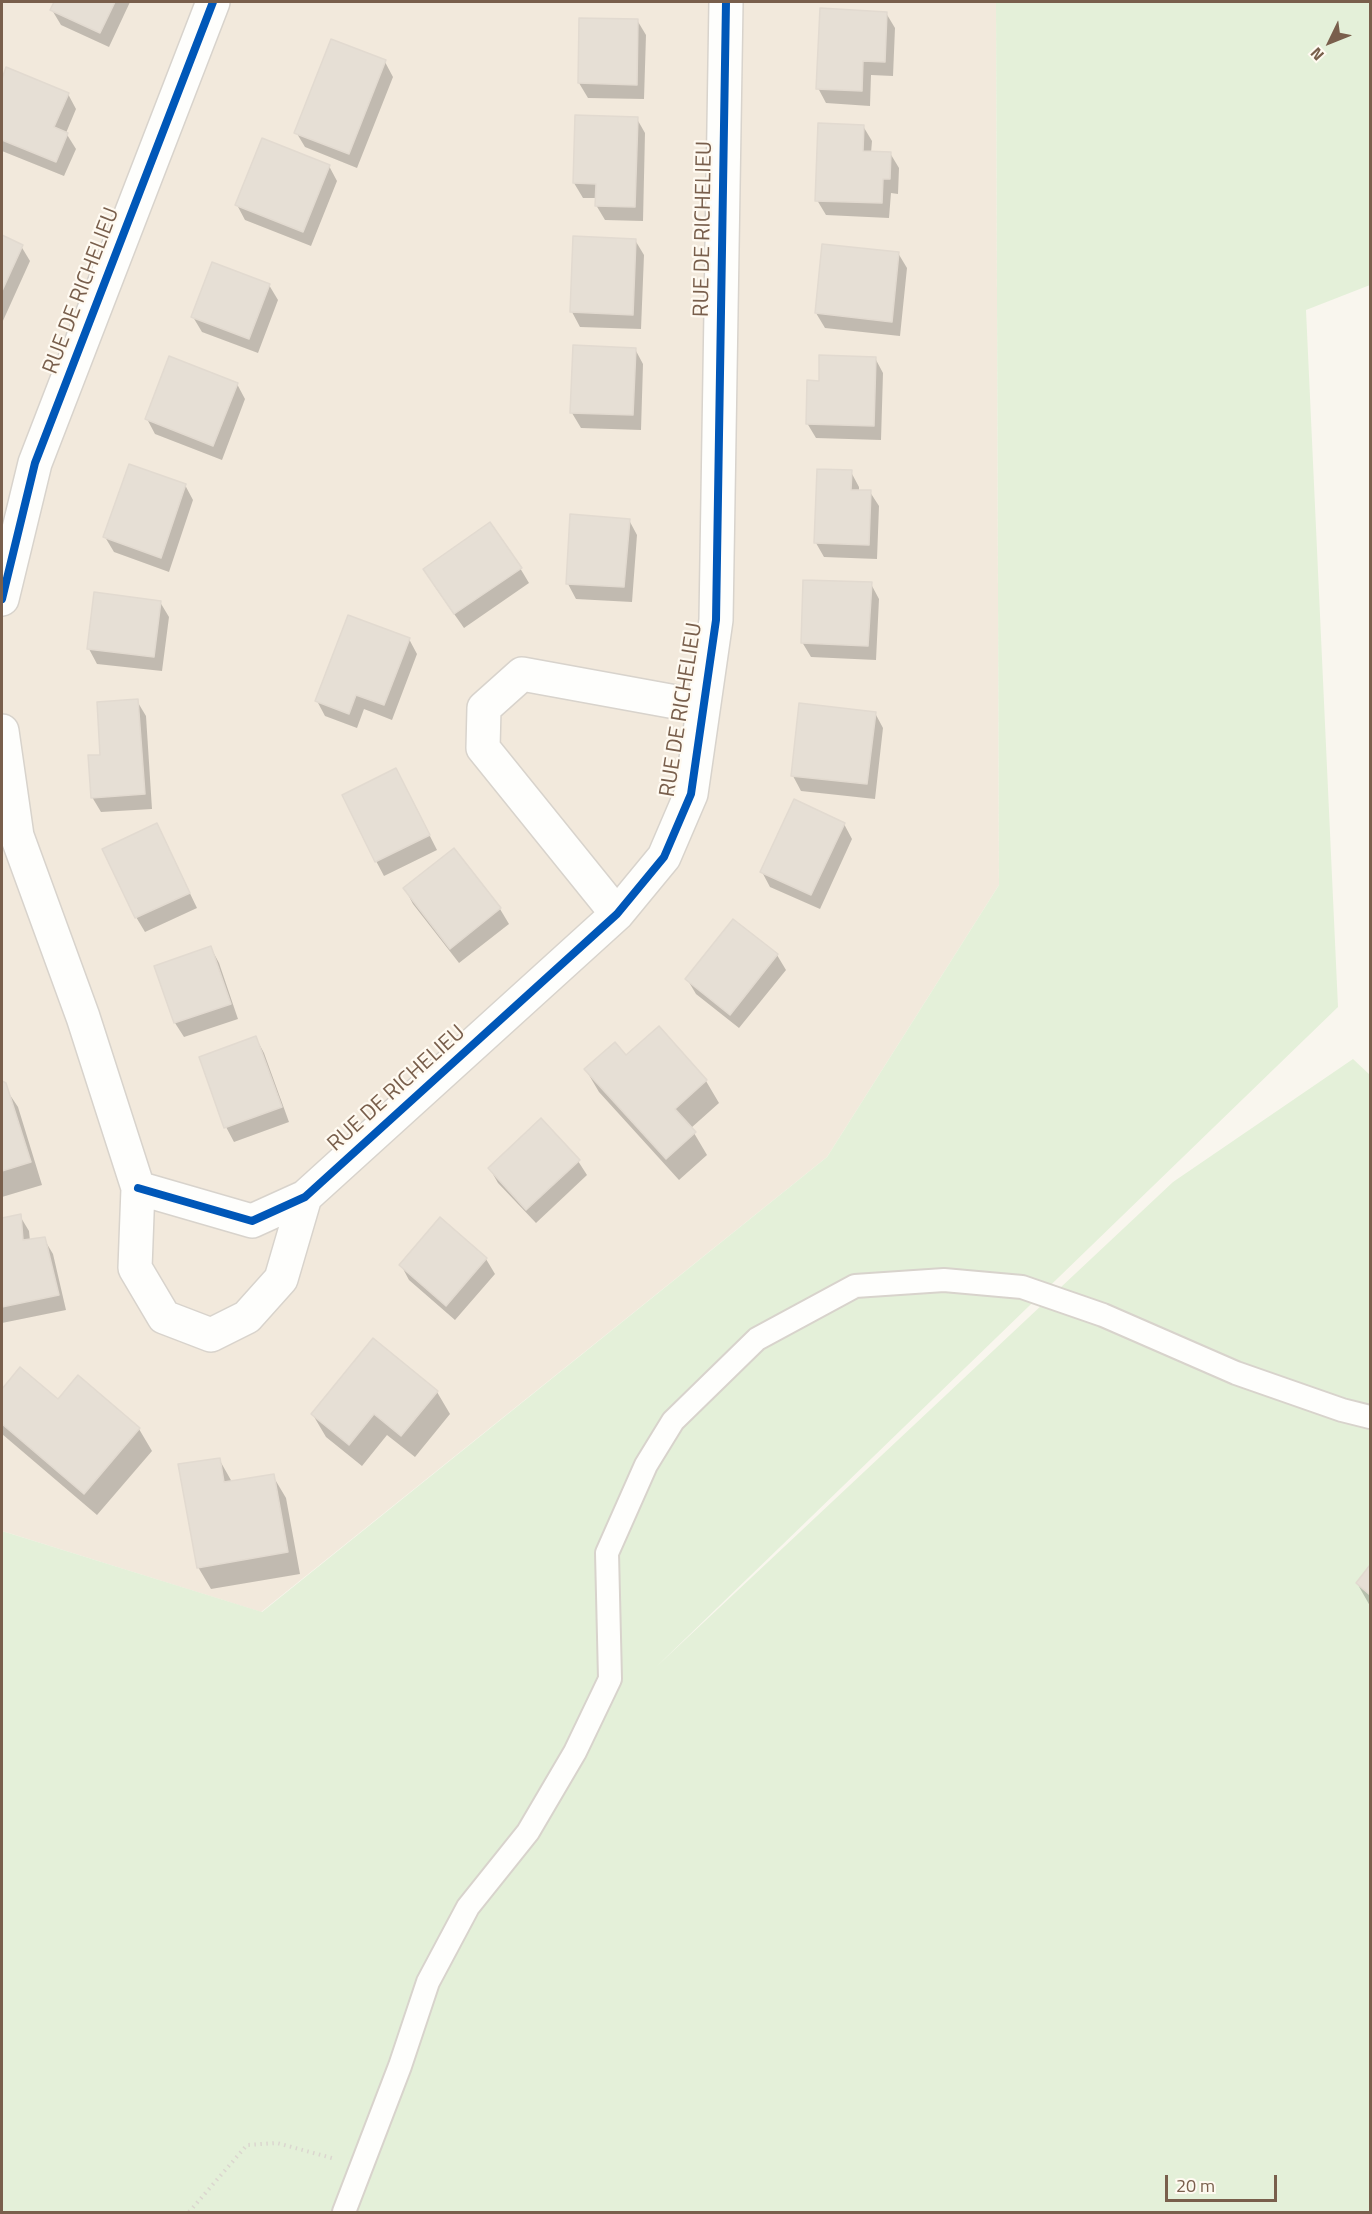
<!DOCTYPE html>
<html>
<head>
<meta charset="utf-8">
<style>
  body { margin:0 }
  #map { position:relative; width:1372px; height:2214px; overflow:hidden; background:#f9f6ee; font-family:"Titillium Web",sans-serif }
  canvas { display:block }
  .frame { position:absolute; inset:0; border:3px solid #795f4c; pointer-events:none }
  .north { position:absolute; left:1300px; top:12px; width:60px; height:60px; -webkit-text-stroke:4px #fffaf1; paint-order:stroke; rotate:227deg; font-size:16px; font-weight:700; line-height:24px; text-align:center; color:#795f4c }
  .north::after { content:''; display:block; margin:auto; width:21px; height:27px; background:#795f4c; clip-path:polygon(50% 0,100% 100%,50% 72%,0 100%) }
  .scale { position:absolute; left:1165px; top:2175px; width:112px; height:27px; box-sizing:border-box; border:3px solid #795f4c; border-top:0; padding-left:8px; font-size:18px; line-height:21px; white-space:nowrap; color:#795f4c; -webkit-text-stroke:4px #fffaf1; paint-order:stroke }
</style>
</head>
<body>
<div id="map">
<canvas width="1372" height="2214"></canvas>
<div class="frame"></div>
<div class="north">N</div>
<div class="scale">20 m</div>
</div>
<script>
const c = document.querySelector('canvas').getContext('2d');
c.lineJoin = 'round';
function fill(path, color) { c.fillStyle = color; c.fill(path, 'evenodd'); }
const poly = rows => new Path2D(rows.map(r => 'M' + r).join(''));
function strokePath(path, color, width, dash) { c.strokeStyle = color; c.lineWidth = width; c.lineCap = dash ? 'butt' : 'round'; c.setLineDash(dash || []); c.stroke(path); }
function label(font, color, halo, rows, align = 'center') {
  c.font = font + ' "Titillium Web",sans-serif'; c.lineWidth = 4.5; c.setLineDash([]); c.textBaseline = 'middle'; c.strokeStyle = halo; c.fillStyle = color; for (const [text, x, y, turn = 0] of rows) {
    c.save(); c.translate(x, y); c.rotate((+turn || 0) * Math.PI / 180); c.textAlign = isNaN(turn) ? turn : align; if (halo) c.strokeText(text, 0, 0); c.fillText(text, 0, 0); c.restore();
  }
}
const residential = poly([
  [2,2,996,2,999,885,827,1157,261,1612,2,1531]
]);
const green = poly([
  [996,2,1370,2,1370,285,1306,310,1338,1007,655,1668,1173,1182,1353,1059,1370,1075,1370,2212,2,2212,2,1531,262,1612,827,1157,999,885]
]);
const shadow = poly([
  [56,2,130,2,109,47,61,25,52,10],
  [886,13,895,28,893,76,871,75,870,106,826,103,818,88],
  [581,19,637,20,646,35,644,99,588,98,579,83],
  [385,62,393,77,357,168,305,147,296,132],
  [7,69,68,94,76,109,66,133,76,149,64,176,2,151,2,83],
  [637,119,645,133,643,221,605,220,596,205,596,198,583,198,574,183],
  [863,126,872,141,871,153,890,153,899,168,898,194,891,193,889,218,826,215,817,200],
  [329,166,337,181,311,246,245,220,237,205],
  [2,237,21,246,30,261,2,323],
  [635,240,644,255,641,329,580,327,572,312],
  [898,253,907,268,900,336,825,328,816,313],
  [269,285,278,300,258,353,202,332,193,317],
  [635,349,643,364,641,430,581,428,572,413],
  [875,358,883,373,881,440,816,438,807,423],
  [237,384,245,399,222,460,155,434,147,419],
  [851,472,859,487,859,491,870,492,879,506,877,559,824,557,816,543],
  [185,485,193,500,169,572,114,552,105,537],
  [629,520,637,535,632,602,576,599,568,584],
  [520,568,529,583,464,628,433,584],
  [871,584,879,599,876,660,811,657,802,642],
  [160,602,169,617,162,671,97,664,89,649],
  [409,639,417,654,392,720,364,709,357,728,325,716,317,701],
  [137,701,146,716,152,809,101,812,92,797],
  [875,713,883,728,875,799,801,791,793,776],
  [404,785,437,850,384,876,376,861],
  [844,824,852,839,820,909,770,887,762,872],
  [157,825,197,908,145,932,136,917],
  [454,850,500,909,509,924,459,963,413,904,405,889],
  [211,948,219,963,238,1019,184,1037,175,1023,156,967],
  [777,955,786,970,739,1028,696,994,687,979],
  [256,1038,264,1053,289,1122,234,1142,226,1127],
  [626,1057,706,1081,719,1103,691,1128,707,1155,679,1180,599,1092,586,1070],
  [2,1083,18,1107,42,1185,2,1197],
  [578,1161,587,1175,536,1223,498,1183,490,1169],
  [20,1216,29,1231,30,1241,44,1239,53,1254,66,1310,2,1323,2,1220],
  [440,1219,486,1259,495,1274,455,1320,409,1280,401,1265],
  [20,1369,58,1401,139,1429,152,1451,97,1515,2,1434,2,1391],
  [437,1392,450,1414,415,1457,387,1435,362,1466,326,1437,313,1415],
  [219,1459,232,1482,273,1476,286,1498,300,1574,211,1589,198,1567],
  [1370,1567,1370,1606,1357,1583]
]);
const building = poly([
  [54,2,115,2,100,33,50,10,54,2],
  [820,8,887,12,885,62,863,61,862,91,816,89,820,8],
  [579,18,638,19,637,85,578,83,579,18],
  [331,39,386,60,349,154,294,133,331,39],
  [6,67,69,93,54,127,68,133,56,162,2,140,2,79,6,67],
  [575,115,638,117,635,207,595,206,596,184,573,183,575,115],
  [818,123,864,125,863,151,891,152,890,179,883,179,882,203,815,201,818,123],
  [262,138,330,165,303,232,235,205,262,138],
  [2,235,23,245,2,291,2,235],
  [573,236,636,239,633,315,570,312,573,236],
  [822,244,899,252,892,322,815,313,822,244],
  [212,262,270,284,249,339,191,317,212,262],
  [573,345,636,348,633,415,570,413,573,345],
  [819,355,876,357,874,426,806,424,807,380,819,381,819,355],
  [169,356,238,383,213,446,145,419,169,356],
  [129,464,186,484,161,558,103,537,129,464],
  [817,469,852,470,851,490,871,490,869,545,814,543,817,469],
  [570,514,630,519,624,587,566,584,570,514],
  [490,522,522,568,454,614,423,569,490,522],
  [803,580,872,582,868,646,801,643,803,580],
  [94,592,161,601,154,657,87,649,94,592],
  [348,615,410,638,384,705,356,695,349,714,315,701,348,615],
  [138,699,145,794,91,798,88,755,100,755,97,702,138,699],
  [799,703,876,712,867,784,791,776,799,703],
  [396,768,430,835,375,862,342,795,396,768],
  [794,799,845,823,811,895,760,872,794,799],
  [157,823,190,893,135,918,102,849,157,823],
  [454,848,501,908,450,949,403,888,454,848],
  [733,919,778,954,730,1015,685,979,733,919],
  [211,946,231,1004,174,1023,154,966,211,946],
  [659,1026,707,1080,675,1109,696,1132,666,1159,584,1069,615,1042,626,1055,659,1026],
  [256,1036,282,1107,224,1128,199,1057,256,1036],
  [2,1081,6,1083,31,1162,2,1171,2,1081],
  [541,1118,580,1160,526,1210,488,1168,541,1118],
  [21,1214,23,1240,45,1237,59,1295,2,1307,2,1218,21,1214],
  [440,1217,487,1258,446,1306,399,1265,440,1217],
  [373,1338,438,1391,401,1436,374,1414,349,1445,311,1414,373,1338],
  [20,1367,58,1399,78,1375,140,1428,84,1494,2,1424,2,1389,20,1367],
  [220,1458,224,1482,274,1474,288,1552,197,1568,178,1464,220,1458],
  [1370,1565,1370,1595,1356,1583,1370,1565]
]);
const path = poly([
  [189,2212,247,2145,277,2143,332,2158]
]);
const lane = poly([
  [344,2212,400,2066,428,1982,468,1907,528,1832,575,1752,610,1679,607,1553,646,1465,673,1421,757,1339,855,1286,944,1280,1022,1287,1103,1315,1236,1373,1342,1410,1370,1417]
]);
const street = poly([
  [2,599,35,463,213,2],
  [2,731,17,836,83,1017,138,1188,135,1268,164,1317,211,1335,247,1317,281,1279,305,1197],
  [617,914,483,748,484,708,522,674,703,707],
  [138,1188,252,1221,305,1197,617,914,664,857,691,794,716,620,726,2]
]);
const cycleway = poly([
  [2,599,35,463,213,2],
  [138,1188,252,1221,305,1197,617,914,664,857,691,794,716,620,726,2]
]);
const streetNames = [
  ["RUE DE RICHELIEU",704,229,-89],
  ["RUE DE RICHELIEU",82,291,-69],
  ["RUE DE RICHELIEU",682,710,-81],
  ["RUE DE RICHELIEU",397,1089,-42]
];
fill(residential, '#f2e9dc');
fill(green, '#e4f0d9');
fill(shadow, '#0003');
fill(building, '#e6dfd5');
strokePath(building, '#e2dad0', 1.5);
strokePath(lane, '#d8d3cc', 26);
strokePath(street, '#d8d3cc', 36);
strokePath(path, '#dbd6cf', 4, [1.5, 4.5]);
strokePath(lane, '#fefefc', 22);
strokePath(street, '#fefefc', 33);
strokePath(cycleway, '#0057b8', 8);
label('22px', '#795f4c', '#fffaf1', streetNames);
</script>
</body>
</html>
